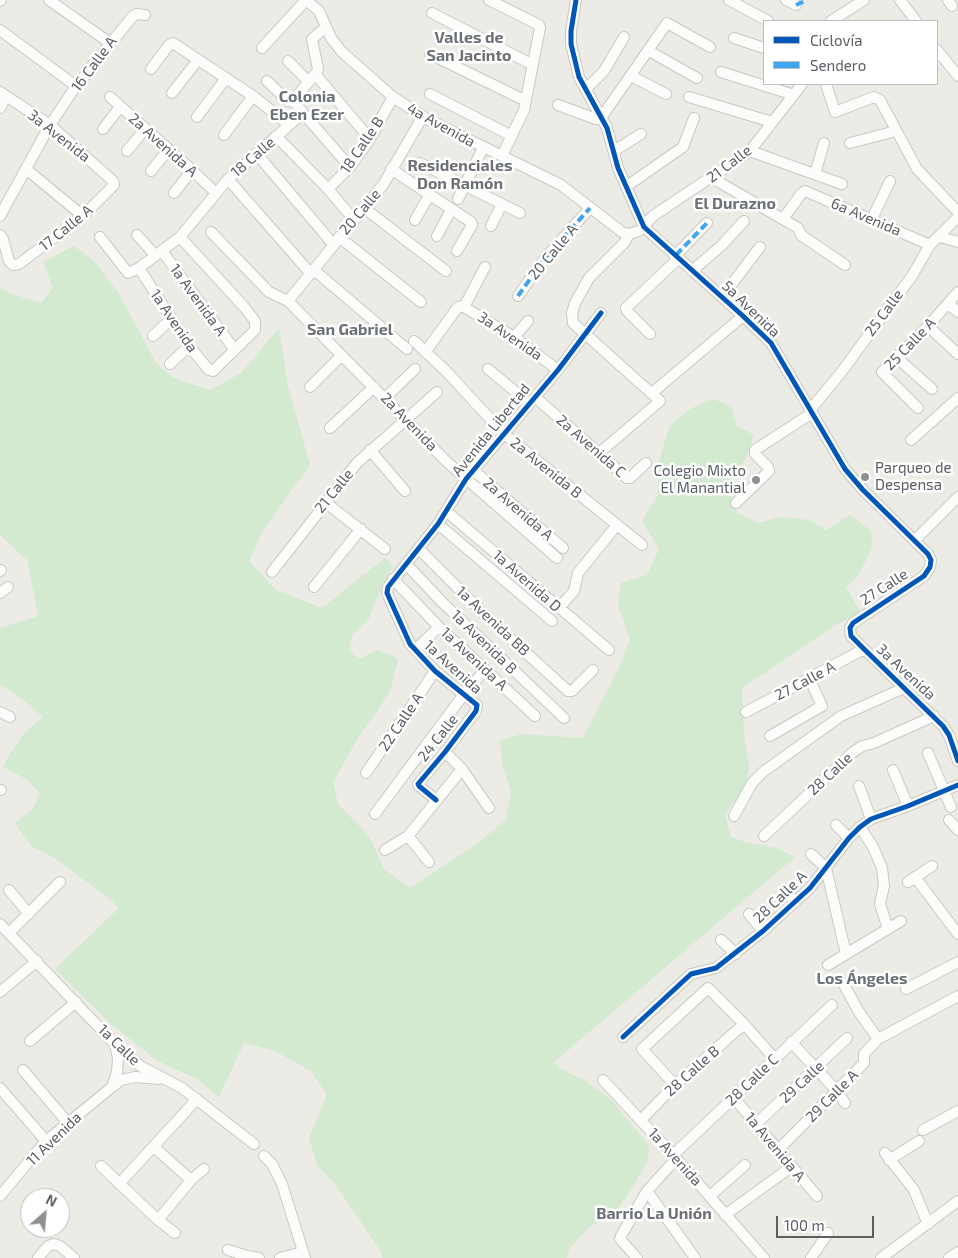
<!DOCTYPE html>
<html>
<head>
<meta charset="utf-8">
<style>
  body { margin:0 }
  #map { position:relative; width:958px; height:1258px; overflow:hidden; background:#ecebe6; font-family:"Exo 2",sans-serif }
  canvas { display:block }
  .legend { position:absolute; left:763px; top:20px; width:175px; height:65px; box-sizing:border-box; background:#fff; border:1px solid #bdbfc1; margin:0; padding:6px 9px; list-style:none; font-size:15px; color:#5b5f64 }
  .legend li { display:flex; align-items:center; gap:10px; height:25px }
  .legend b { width:25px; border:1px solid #bdbfc1 }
  .north { position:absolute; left:20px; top:1188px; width:50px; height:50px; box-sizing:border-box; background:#fff; border:1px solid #bdbfc1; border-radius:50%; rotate:27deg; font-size:14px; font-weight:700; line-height:20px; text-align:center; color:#5b5f64 }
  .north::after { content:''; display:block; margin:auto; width:18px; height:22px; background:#8e9092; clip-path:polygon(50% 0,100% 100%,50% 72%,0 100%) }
  .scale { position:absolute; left:776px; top:1216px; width:98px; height:22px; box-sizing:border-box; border:2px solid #5b5f64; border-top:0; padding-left:6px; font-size:15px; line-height:18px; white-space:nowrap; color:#5b5f64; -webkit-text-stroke:4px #fff; paint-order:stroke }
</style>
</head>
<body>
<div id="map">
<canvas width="958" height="1258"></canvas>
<ul class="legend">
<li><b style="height:6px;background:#0057b8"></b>Ciclovía</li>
<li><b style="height:6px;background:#40a5ee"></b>Sendero</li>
</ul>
<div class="north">N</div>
<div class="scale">100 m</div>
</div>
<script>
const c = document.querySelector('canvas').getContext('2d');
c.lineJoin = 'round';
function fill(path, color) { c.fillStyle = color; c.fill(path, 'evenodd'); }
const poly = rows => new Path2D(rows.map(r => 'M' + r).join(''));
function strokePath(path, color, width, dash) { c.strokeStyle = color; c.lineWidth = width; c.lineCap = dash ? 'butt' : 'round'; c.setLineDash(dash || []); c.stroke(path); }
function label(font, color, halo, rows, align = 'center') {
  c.font = font + ' "Exo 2",sans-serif'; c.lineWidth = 5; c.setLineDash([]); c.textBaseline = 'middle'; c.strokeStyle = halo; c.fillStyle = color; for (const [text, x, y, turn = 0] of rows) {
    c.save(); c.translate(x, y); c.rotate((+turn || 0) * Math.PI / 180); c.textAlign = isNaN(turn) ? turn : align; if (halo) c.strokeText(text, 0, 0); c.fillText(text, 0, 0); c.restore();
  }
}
const green = poly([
  [74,246,92,259,119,294,156,363,175,379,211,390,241,373,279,328,288,386,310,465,263,530,249,561,276,590,322,608,385,558,393,566,374,604,368,621,352,635,349,649,359,659,378,650,398,659,390,692,358,738,333,782,338,804,369,836,384,869,410,888,475,845,506,820,511,791,503,767,500,741,521,734,583,738,620,665,630,640,618,606,621,583,647,575,659,549,642,521,658,495,659,462,669,427,688,410,713,399,731,406,737,426,754,435,747,456,728,487,737,513,758,523,780,517,809,520,826,530,850,515,871,531,872,548,859,574,846,588,861,613,837,624,742,688,744,734,749,768,745,786,725,815,731,837,745,842,777,848,795,857,554,1062,563,1070,587,1082,610,1099,649,1145,648,1160,631,1190,614,1214,589,1227,569,1249,567,1258,382,1258,382,1253,335,1184,317,1165,309,1138,327,1095,311,1071,275,1051,244,1043,219,1097,197,1079,158,1061,112,1025,55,969,119,908,110,899,53,857,31,846,15,823,32,810,40,794,28,780,3,767,9,755,25,732,43,717,23,700,0,684,0,628,38,616,27,560,0,535,0,288,12,294,41,303,53,288,43,262]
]);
const minor = poly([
  [49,0,110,43],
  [306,0,319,11,331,38,342,52,393,97,427,119,561,185,622,232,629,234],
  [489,0,539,25,540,28,524,110,502,156],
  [576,0,571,31,571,44,579,77,607,128,618,168,644,227,743,316,771,343,845,469,863,490,928,554,931,560,930,567,924,576,853,623,850,628,851,636,864,649,943,726,949,735,958,761],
  [729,0,768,21],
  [786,0,796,5],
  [900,0,916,21],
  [948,0,952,6],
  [0,1,1,0],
  [432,13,533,65],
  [831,21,864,0],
  [0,30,76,86],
  [734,38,764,48],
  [262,48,306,0],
  [937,50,958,76],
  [649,51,697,78],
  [430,54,526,101],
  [288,61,309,82],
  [151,69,169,45,173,43,253,96,289,125],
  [721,72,794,95],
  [316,75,370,139],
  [631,76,666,94],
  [267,81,288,101,295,102],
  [826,84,835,112,874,97,880,100,917,169,958,212],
  [586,89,604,71,624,37],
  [0,92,50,125,113,181,114,185,83,216,19,264,13,265,9,261,3,239,0,235],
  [172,93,198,60],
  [430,94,512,136],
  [110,97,192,170,216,193],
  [689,97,772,122],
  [558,105,596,119,601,118,667,23,710,47],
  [0,108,6,97],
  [303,113,350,167],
  [197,117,226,78],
  [103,129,120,107],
  [224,135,253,96],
  [276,136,328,189,354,220],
  [850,143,896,131],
  [127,151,145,129],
  [614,151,641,134],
  [750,151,842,184],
  [256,153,333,244],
  [420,163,520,213],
  [26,169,83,216],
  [391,169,471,222,472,225,457,251],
  [151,171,168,150],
  [815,174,824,143],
  [712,178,798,228,801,235,845,265],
  [228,179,311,274],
  [627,186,683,147,694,118],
  [328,189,350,167,370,139,393,97],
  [174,193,192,170],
  [458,199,483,148],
  [364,208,446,271],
  [0,216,50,125,76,86,133,16,137,14,145,15],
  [783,219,801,194,805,191,930,245],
  [872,219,890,181],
  [415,220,430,194],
  [491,226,502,204],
  [211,232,269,292,288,301],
  [137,235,155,255],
  [437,236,451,210],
  [100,237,128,273,139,268,180,237,228,179,303,113,295,102,296,97,317,72,318,69,312,39,326,27],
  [339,237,421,302],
  [940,237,958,242],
  [162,251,234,349],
  [676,255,707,223],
  [139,268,189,346,209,370,213,371,255,330,255,321,245,308,180,237],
  [314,270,407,349],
  [692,271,721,246,744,221],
  [518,296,545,258,590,208],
  [722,297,760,247],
  [288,301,447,462,557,558],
  [288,301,383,185,423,116],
  [948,304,958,312],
  [464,307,485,267],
  [928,326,958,354],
  [650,334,627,311,626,308,679,258],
  [153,336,171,319],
  [514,337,528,321],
  [414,341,446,371,503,433,642,545],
  [426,351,458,307,462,306,514,337,558,370],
  [896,357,932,389],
  [170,364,189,346],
  [488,369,529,403],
  [310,387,341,356],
  [652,393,743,316],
  [535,397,627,478,630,478,646,463],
  [385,398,415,369],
  [918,408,882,372,928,326,958,292],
  [810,410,840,374,912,276,930,245,958,217],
  [330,428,374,387],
  [911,440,958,398],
  [370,450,405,491],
  [598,454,660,401,573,323,572,313,575,303,589,278,624,243,629,234,639,231,653,216,750,151,802,84],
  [473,470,563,548],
  [325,502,385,549],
  [736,503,769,471,768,467,755,454,755,450,812,413],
  [446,511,609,650],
  [438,524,552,621],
  [915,540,958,497],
  [419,549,490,620,568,691,572,691,593,670],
  [406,564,443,603,564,718],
  [0,571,1,570],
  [272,572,357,463,437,392],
  [393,579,439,627,535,716],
  [314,587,361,529],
  [0,593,8,587],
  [559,608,574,591,578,573,617,525],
  [415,650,439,627],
  [0,712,10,717],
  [746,712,864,649],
  [770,736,822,706,809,678],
  [445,752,462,769,489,808],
  [928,753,951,807],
  [893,770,908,806],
  [366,773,435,671],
  [859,786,871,819],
  [0,790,1,790],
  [436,800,419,786,418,784,445,752,476,711,477,705,435,671,410,644,387,593,388,587,438,524,466,479,558,370,601,313],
  [375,814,464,694,485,670],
  [734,816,752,783,763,772,841,716,904,688],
  [949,820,958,830],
  [836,825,849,838],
  [860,827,873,847,882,868,884,886,880,904,888,929],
  [764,836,852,753,862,746,874,743,934,716],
  [385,850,408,836],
  [811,854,826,868,846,954],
  [429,862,408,836,462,769],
  [915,877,958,934],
  [908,882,932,866],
  [785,889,795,902],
  [9,890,29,914],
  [749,914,763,931],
  [0,924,115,1044,140,1066,182,1088,254,1144],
  [9,933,60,882],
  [721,940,736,954],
  [828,965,901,921],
  [843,983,859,1012,878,1039],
  [906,989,958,962],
  [0,992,37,961],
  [623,1037,691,974,716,968,763,931,810,888,849,838,860,827,871,819,908,806,958,785],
  [30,1041,76,1002],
  [791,1042,837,1091,845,1103],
  [23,1070,68,1123],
  [603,1080,673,1155,764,1258],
  [675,1085,642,1049,708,988,744,1024,774,1058],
  [112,1087,117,1072,118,1058,115,1044],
  [0,1088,46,1141],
  [734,1098,817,1196],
  [641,1120,675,1085,744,1024],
  [756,1124,847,1038],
  [923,1130,958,1111],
  [154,1147,191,1180],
  [778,1150,864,1063,864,1054,878,1039,958,996],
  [885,1153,914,1190,928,1224],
  [673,1155,832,1005],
  [264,1156,272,1164,282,1184,305,1258],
  [889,1160,919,1141],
  [101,1166,158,1220,175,1233],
  [119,1184,197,1099],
  [647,1191,695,1258],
  [0,1196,46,1141,112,1087,121,1080,135,1077,159,1079],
  [710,1196,745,1165],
  [725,1215,791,1167],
  [158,1220,191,1180,204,1169],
  [228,1250,247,1256,259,1258],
  [38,1258,48,1246,54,1244,60,1246,74,1258],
  [280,1258,303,1252],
  [637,1258,620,1239,621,1236,647,1191,676,1159],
  [811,1258,828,1233],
  [881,1258,958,1201],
  [949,1258,958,1252]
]);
const quiet = poly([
  [796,5,807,0],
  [676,255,707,223],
  [518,296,545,258,590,208]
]);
const cycleway = poly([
  [576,0,571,31,571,44,579,77,607,128,618,168,644,227,743,316,771,343,845,469,863,490,928,554,931,560,930,567,924,576,853,623,850,628,851,636,864,649,943,726,949,735,958,761],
  [436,800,419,786,418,784,445,752,476,711,477,705,435,671,410,644,387,593,388,587,438,524,466,479,558,370,601,313],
  [623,1037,691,974,716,968,763,931,810,888,849,838,860,827,871,819,908,806,958,785]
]);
const markers = [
  [865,477,5,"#8e9092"],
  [756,480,5,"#8e9092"]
];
const streetNames = [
  ["16 Calle A",94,64,-53],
  ["4a Avenida",441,125,29],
  ["3a Avenida",59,136,38],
  ["2a Avenida A",163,145,42],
  ["18 Calle B",362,145,-56],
  ["18 Calle",253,157,-41],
  ["21 Calle",729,164,-37],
  ["20 Calle",360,212,-50],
  ["6a Avenida",866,217,23],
  ["17 Calle A",66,228,-39],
  ["20 Calle A",553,252,-50],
  ["1a Avenida A",198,300,54],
  ["5a Avenida",751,309,44],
  ["25 Calle",884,313,-54],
  ["1a Avenida",174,321,56],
  ["3a Avenida",510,336,34],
  ["25 Calle A",910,344,-46],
  ["2a Avenida",409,422,46],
  ["Avenida Libertad",491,430,-51],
  ["2a Avenida C",591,446,41],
  ["2a Avenida B",546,468,39],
  ["21 Calle",334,491,-51],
  ["2a Avenida A",518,509,41],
  ["1a Avenida D",527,581,41],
  ["27 Calle",884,587,-33],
  ["1a Avenida BB",493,621,43],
  ["1a Avenida B",484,642,44],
  ["1a Avenida A",474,659,43],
  ["1a Avenida",453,667,42],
  ["3a Avenida",906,672,43],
  ["27 Calle A",805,681,-28],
  ["22 Calle A",401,722,-56],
  ["24 Calle",438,738,-52],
  ["28 Calle",830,774,-43],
  ["28 Calle A",780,897,-44],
  ["1a Calle",119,1045,44],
  ["28 Calle B",692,1071,-42],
  ["28 Calle C",752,1080,-44],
  ["29 Calle",802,1082,-43],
  ["29 Calle A",832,1096,-45],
  ["11 Avenida",54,1139,-44],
  ["1a Avenida A",775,1147,50],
  ["1a Avenida",675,1157,48]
];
const poiNames = [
  ["Parqueo de",875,468],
  ["Despensa",875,485],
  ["Colegio Mixto",746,471,"right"],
  ["El Manantial",746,488,"right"]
];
const neighbourhoodNames = [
  ["Valles de",469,38],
  ["San Jacinto",469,56],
  ["Colonia",307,97],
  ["Eben Ezer",307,115],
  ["Residenciales",460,166],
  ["Don Ramón",460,184],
  ["El Durazno",735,204],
  ["San Gabriel",350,330],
  ["Los Ángeles",862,979],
  ["Barrio La Unión",654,1214]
];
fill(green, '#d3e9d0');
strokePath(minor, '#c8c8c6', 12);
strokePath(minor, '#fcfcfb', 10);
strokePath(quiet, '#40a5ee', 4, [8, 4]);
strokePath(cycleway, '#0057b8', 5);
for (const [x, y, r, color] of markers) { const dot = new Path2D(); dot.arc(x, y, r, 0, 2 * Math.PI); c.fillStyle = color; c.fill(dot); strokePath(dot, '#fff', 2); }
label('15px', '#5b5f64', '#fff', streetNames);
label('15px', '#5b5f64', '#fff', poiNames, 'left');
label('bold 16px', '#6c7176', '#fff', neighbourhoodNames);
</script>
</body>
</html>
